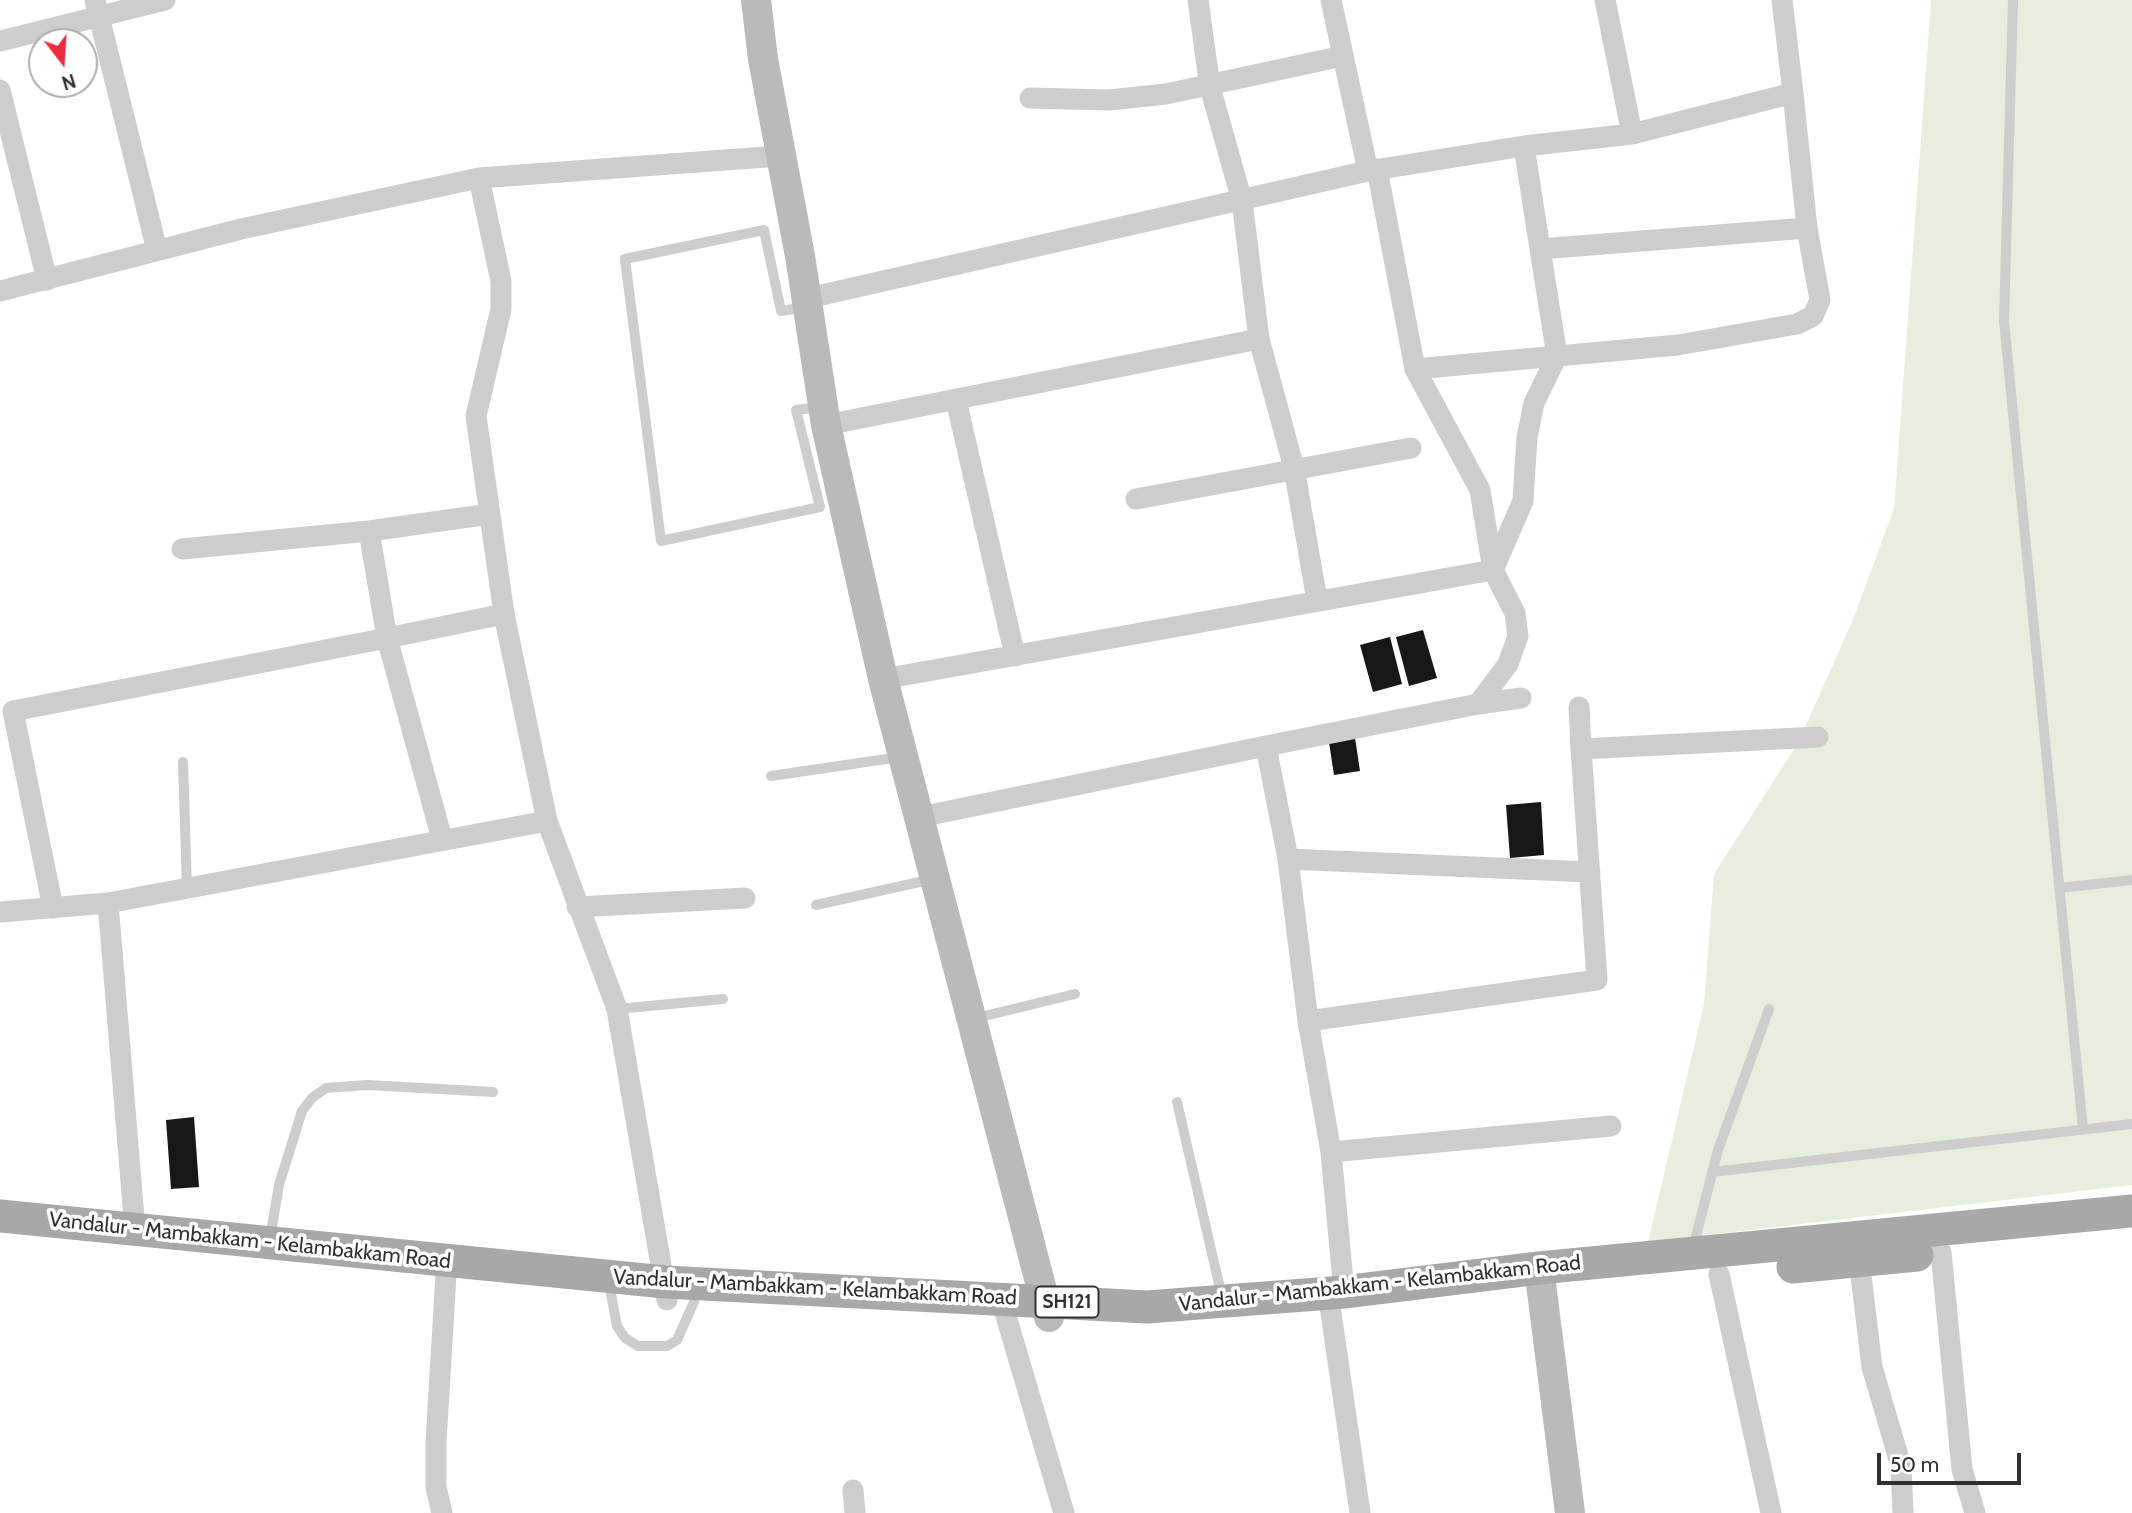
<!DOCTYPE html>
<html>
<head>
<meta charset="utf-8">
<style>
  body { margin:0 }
  #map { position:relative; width:2132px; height:1513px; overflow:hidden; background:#fff; font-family:Cabin,sans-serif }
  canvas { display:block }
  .north { position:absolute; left:28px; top:28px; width:70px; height:70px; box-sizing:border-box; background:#fff; border:2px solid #acacac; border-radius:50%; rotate:163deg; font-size:19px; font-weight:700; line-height:28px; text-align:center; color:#303030 }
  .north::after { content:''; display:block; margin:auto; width:24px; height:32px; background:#ee2c40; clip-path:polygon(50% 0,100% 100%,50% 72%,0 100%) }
  .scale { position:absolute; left:1877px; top:1453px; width:144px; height:32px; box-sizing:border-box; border:4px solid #303030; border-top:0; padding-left:9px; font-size:21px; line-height:24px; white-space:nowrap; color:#303030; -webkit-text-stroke:5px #fff; paint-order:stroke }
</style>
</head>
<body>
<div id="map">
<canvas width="2132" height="1513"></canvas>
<div class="north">N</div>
<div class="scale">50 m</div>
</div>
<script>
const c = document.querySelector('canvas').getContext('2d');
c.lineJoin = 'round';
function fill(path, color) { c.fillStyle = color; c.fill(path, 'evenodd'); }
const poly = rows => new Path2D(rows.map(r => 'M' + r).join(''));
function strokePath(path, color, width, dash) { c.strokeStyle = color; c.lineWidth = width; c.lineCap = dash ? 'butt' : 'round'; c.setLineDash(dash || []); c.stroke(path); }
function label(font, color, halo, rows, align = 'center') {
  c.font = font + ' Cabin,sans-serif'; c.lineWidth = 7; c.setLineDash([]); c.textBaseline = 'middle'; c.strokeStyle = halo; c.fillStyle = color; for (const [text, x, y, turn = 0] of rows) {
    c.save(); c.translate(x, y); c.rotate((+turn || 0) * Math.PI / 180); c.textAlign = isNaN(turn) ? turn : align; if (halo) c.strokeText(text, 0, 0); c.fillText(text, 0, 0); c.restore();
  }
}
const green = poly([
  [1931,0,2132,0,2132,1185,1648,1242,1704,1004,1714,874,1798,743,1852,622,1894,509]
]);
const building = poly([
  [1423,630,1437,678,1409,686,1396,637],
  [1390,637,1402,684,1373,692,1360,645],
  [1354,731,1360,771,1334,775,1328,736],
  [1541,802,1544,855,1510,858,1506,805],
  [194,1117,199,1187,171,1189,166,1120]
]);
const lane = poly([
  [2013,0,2004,321,2083,1129],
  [805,307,781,311,764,230,625,259,661,541,820,507,796,410,820,407],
  [183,762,187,889],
  [771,776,900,757],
  [2059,888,2132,880],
  [816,905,933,879],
  [617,1009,723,999],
  [972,1019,1075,994],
  [1177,1102,1222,1297],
  [1712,1172,2132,1124],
  [270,1239,279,1185,302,1111,312,1098,326,1088,367,1085,493,1092],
  [1693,1248,1718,1150,1769,1009],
  [611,1294,617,1326,625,1338,638,1346,667,1346,677,1340,694,1302]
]);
const street = poly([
  [95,0,157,250],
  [1198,0,1210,87,1242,201,1259,339,1294,468,1317,600],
  [1782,0,1793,93],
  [0,41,165,0],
  [0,90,47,280],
  [1030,98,1109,100,1166,94,1343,56],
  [1524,146,1540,249],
  [1377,169,1415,369,1480,490,1493,570,1523,501,1527,437,1534,403,1557,356,1540,249,1807,228,1793,93,1632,134],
  [1368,171,1524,146,1632,134,1605,0],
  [479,178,501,281,501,309,476,416,504,614,547,821,617,1009,667,1300],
  [0,291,241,229,479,178,780,156],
  [804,299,1368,171,1331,0],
  [1415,369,1678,345,1797,324,1813,316,1820,300,1807,228],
  [956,400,1015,656],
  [826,425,1259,339],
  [1136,499,1411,448],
  [369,531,387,638,504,614],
  [182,549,369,531,490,514],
  [883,679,1493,570,1515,613,1518,636,1508,664,1478,704],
  [1579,707,1581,749],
  [920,817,1266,746],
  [1288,859,1590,872],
  [108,903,135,1230],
  [577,907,745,898],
  [53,908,13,711,387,638,442,839],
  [0,912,108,903,547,821],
  [1308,1021,1597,980,1581,749,1818,737],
  [1331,1152,1611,1126],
  [1858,1251,1872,1367,1901,1466,1903,1513],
  [1941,1252,1962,1469,1975,1513],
  [1719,1274,1771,1513],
  [1344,1292,1331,1152,1308,1021,1288,859,1266,746,1478,704,1521,698],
  [1004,1299,1006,1316,1064,1513],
  [1330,1306,1360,1513],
  [853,1490,855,1513],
  [442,1513,436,1487,436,1442,446,1275]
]);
const secondary = poly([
  [756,0,763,59,800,256,826,425,883,679,1049,1317],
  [1539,1268,1570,1513]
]);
const primary = poly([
  [0,1216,665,1282,1147,1307,1344,1292,1539,1268,2132,1211],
  [1793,1267,1917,1255]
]);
const shields = [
  [1067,1302,63]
];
const shieldNames = [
  ["SH121",1067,1302]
];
const streetNames = [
  ["Vandalur - Mambakkam - Kelambakkam Road",250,1241,6],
  ["Vandalur - Mambakkam - Kelambakkam Road",1380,1284,-6],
  ["Vandalur - Mambakkam - Kelambakkam Road",815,1288,3]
];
fill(green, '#e7eede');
fill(building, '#171717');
strokePath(lane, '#cdcdcd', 10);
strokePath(street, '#cdcdcd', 21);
strokePath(secondary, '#bababa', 30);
strokePath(primary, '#a8a8a8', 33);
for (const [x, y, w] of shields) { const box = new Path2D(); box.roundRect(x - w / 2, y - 15.5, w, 31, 5); c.fillStyle = '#fff'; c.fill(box); strokePath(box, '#303030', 2); }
label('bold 19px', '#303030', null, shieldNames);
label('21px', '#303030', '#fff', streetNames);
</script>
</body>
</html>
